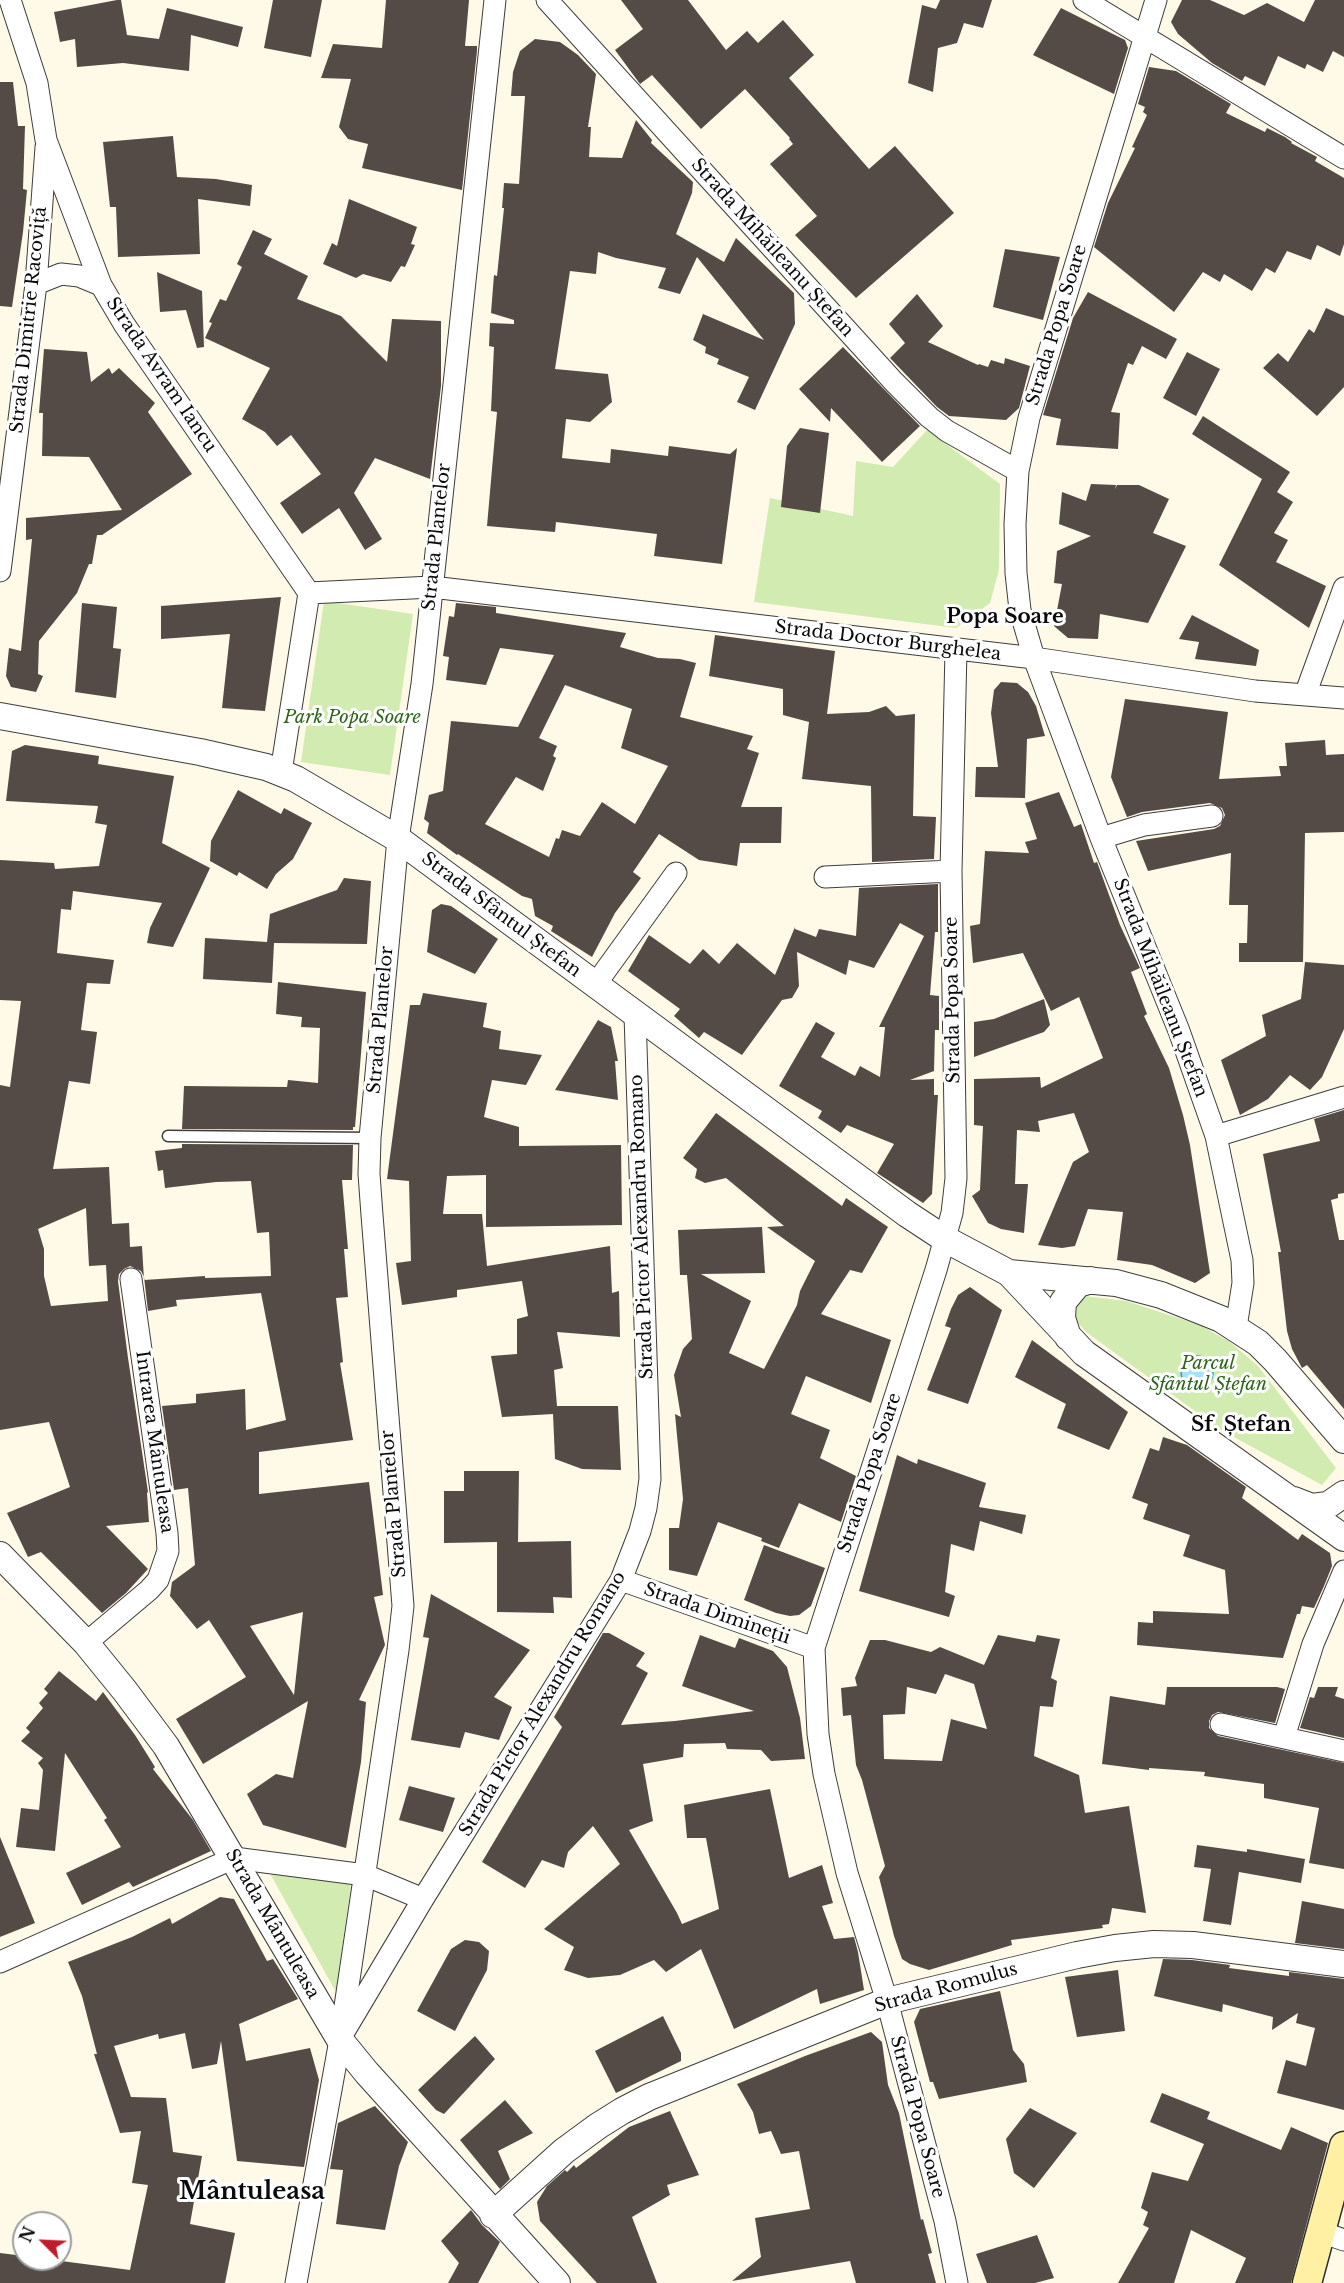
<!DOCTYPE html>
<html>
<head>
<meta charset="utf-8">
<style>
  body { margin:0 }
  #map { position:relative; width:1344px; height:2283px; overflow:hidden; background:#fff9e8; font-family:"Libre Baskerville",serif }
  canvas { display:block }
  .north { position:absolute; left:12px; top:2211px; width:60px; height:60px; box-sizing:border-box; background:#fff; border:2px solid #9d9d9d; border-radius:50%; rotate:294deg; font-size:16px; font-weight:700; line-height:24px; text-align:center; color:#0a0a0a }
  .north::after { content:''; display:block; margin:auto; width:21px; height:27px; background:#c21b2c; clip-path:polygon(50% 0,100% 100%,50% 72%,0 100%) }
</style>
</head>
<body>
<div id="map">
<canvas width="1344" height="2283"></canvas>
<div class="north">N</div>
</div>
<script>
const c = document.querySelector('canvas').getContext('2d');
c.lineJoin = 'round';
function fill(path, color) { c.fillStyle = color; c.fill(path, 'evenodd'); }
const poly = rows => new Path2D(rows.map(r => 'M' + r).join(''));
function strokePath(path, color, width, dash) { c.strokeStyle = color; c.lineWidth = width; c.lineCap = dash ? 'butt' : 'round'; c.setLineDash(dash || []); c.stroke(path); }
function label(font, color, halo, rows, align = 'center') {
  c.font = font + ' "Libre Baskerville",serif'; c.lineWidth = 6; c.setLineDash([]); c.textBaseline = 'middle'; c.strokeStyle = halo; c.fillStyle = color; for (const [text, x, y, turn = 0] of rows) {
    c.save(); c.translate(x, y); c.rotate((+turn || 0) * Math.PI / 180); c.textAlign = isNaN(turn) ? turn : align; if (halo) c.strokeText(text, 0, 0); c.fillText(text, 0, 0); c.restore();
  }
}
const green = poly([
  [927,430,1000,484,999,570,990,603,956,628,754,602,770,498,853,516,856,461,893,467],
  [324,601,413,614,390,775,301,762],
  [1051,1292,1126,1301,1200,1325,1230,1342,1258,1366,1336,1468,1322,1485,1221,1430,1086,1332],
  [268,1870,351,1884,336,1992]
]);
const water = poly([
  '1181 1372a16 16 0 1 1 32 0a16 16 0 1 1-32 0Z'
]);
const building = poly([
  [117,0,121,0,127,35,159,39,167,8,243,27,238,47,191,35,189,71,123,63,77,67,75,39,60,42,54,12],
  [273,0,322,0,311,57,264,48],
  [386,0,469,0,465,46,477,46,477,51,462,190,362,168,368,144,348,139,339,127,351,79,321,78,333,44,382,48],
  [621,0,688,0,726,50,747,31,758,43,783,20,814,55,789,78,869,169,895,146,954,213,856,298,795,235,817,216,770,164,793,144,789,139,790,138,745,89,701,129,652,75,640,84,615,50,643,29],
  [940,0,992,0,983,28,964,23,957,43,938,48,933,92,908,83,922,5,936,9],
  [1182,0,1210,0,1244,15,1267,3,1304,22,1315,0,1344,0,1344,57,1333,51,1323,72,1307,64,1305,69,1278,56,1265,86,1245,76,1242,81,1212,63,1178,34,1171,22],
  [1061,8,1125,40,1128,48,1114,94,1033,55],
  [535,39,560,42,578,55,596,74,588,127,591,127,589,157,622,158,636,120,652,140,651,143,693,182,692,193,676,234,724,262,736,238,794,293,795,324,755,410,737,402,749,377,717,364,719,359,705,353,706,347,693,340,703,314,764,340,697,257,680,294,658,288,666,268,616,258,598,252,596,274,570,271,555,369,608,374,612,402,590,422,566,419,562,458,610,463,611,449,668,456,669,446,730,454,737,448,722,564,654,556,657,534,556,522,555,532,487,526,497,412,491,411,494,347,489,346,490,323,514,324,514,320,491,313,494,275,497,276,504,208,502,208,504,183,519,184,525,96,511,96,513,72,520,51],
  [1149,67,1176,71,1231,104,1226,113,1265,132,1267,128,1285,137,1292,142,1291,143,1317,157,1315,161,1344,178,1344,244,1340,256,1317,245,1311,260,1287,251,1275,273,1266,268,1252,291,1224,274,1220,282,1203,272,1174,312,1094,247,1108,203,1135,148,1132,147,1147,115,1143,112,1145,107,1138,104],
  [0,82,13,82,18,126,25,126,23,189,27,190,23,232,12,307,0,306],
  [173,136,177,177,216,179,252,185,250,206,198,199,200,254,118,257,116,207,110,207,103,142],
  [349,199,417,227,411,244,415,245,405,267,401,266,391,282,363,274,356,278,323,264,332,243,337,246],
  [253,230,272,239,264,254,308,276,297,299,341,316,387,362,392,319,441,321,441,386,430,479,375,458,354,493,382,539,365,550,339,508,302,534,280,503,321,474,291,435,277,446,265,432,242,419,270,368,205,338,212,323,209,322,220,299,226,301,242,267,237,264],
  [1005,249,1060,257,1043,320,993,307],
  [157,272,202,291,204,347,197,348,186,310,160,312],
  [1088,292,1177,339,1166,359,1142,346,1133,365,1128,363,1111,412,1120,413,1118,449,1056,445,1061,419,1043,415,1073,318],
  [917,294,943,326,928,342,978,365,979,364,988,367,991,360,1004,364,1005,358,1030,366,1019,408,1006,420,949,416,937,407,890,358,905,343,889,324],
  [1326,308,1344,316,1344,387,1317,416,1263,368,1278,353,1288,362,1309,329,1314,333],
  [843,347,920,426,882,462,831,408,830,422,799,389],
  [44,349,87,352,91,382,109,368,112,374,119,368,155,403,148,412,192,474,102,535,97,535,92,564,89,564,77,593,39,641,38,674,43,676,36,692,11,687,6,676,9,648,21,651,32,539,26,540,26,518,122,510,89,457,42,456,43,413,39,413],
  [1187,352,1220,369,1196,416,1163,398],
  [1203,416,1290,472,1277,492,1293,502,1274,533,1288,540,1276,562,1326,586,1309,628,1219,565,1262,479,1192,434],
  [800,428,829,433,820,513,781,507,787,446],
  [1091,484,1116,485,1115,489,1117,485,1139,485,1169,499,1153,533,1186,546,1148,623,1100,614,1098,639,1068,638,1054,626,1062,584,1054,583,1057,551,1091,536,1059,524,1062,492,1086,501],
  [281,597,265,711,222,708,230,634,161,639,161,606],
  [82,603,117,607,113,648,121,649,116,698,75,692],
  [456,603,496,607,496,613,626,633,620,647,658,658,680,659,696,663,680,717,753,736,747,749,759,753,741,807,782,807,781,843,740,843,737,866,699,860,659,834,633,872,641,878,615,913,592,957,551,931,553,926,535,916,532,899,522,896,458,854,457,855,427,833,429,823,424,819,429,795,443,791,451,721,518,727,554,655,500,648,486,685,446,680,449,657,443,656,449,616,454,617],
  [565,685,632,709,621,748,668,766,635,824,602,802,580,836,562,830,559,839,556,838,549,857,485,824,516,777,543,791,556,758,553,756,557,746,539,738],
  [1192,615,1259,650,1256,666,1195,659,1199,642,1179,639],
  [715,635,835,651,827,714,869,712,886,706,896,716,915,714,913,816,936,817,934,859,872,862,871,786,802,779,809,722,783,715,783,689,709,676],
  [1001,682,1017,683,1028,692,1036,706,1045,736,1027,739,1025,798,975,797,976,767,998,767,991,713,994,690],
  [1125,699,1228,712,1219,779,1281,776,1279,766,1287,766,1285,743,1325,740,1326,755,1344,754,1344,832,1305,833,1303,962,1239,962,1239,943,1247,943,1248,905,1229,905,1231,853,1148,871,1136,841,1214,829,1220,826,1225,815,1222,808,1210,803,1142,812,1127,817,1111,777],
  [25,745,99,756,98,764,174,776,162,843,210,868,173,947,147,943,150,928,162,903,73,891,71,910,61,909,57,953,114,960,110,984,87,983,81,1030,97,1032,90,1084,69,1081,53,1169,109,1167,112,1224,129,1223,130,1247,142,1246,144,1280,205,1276,205,1278,271,1276,269,1232,257,1233,251,1181,216,1182,165,1188,163,1170,158,1171,155,1151,182,1148,182,1144,353,1145,352,1180,342,1180,348,1249,344,1249,348,1297,336,1298,343,1362,340,1363,353,1440,259,1452,259,1494,369,1482,383,1595,374,1597,385,1645,359,1700,366,1702,361,1762,346,1848,263,1825,247,1794,276,1774,293,1778,308,1701,203,1764,176,1719,246,1677,209,1620,197,1629,170,1596,172,1582,195,1565,188,1488,174,1490,162,1406,196,1403,196,1394,245,1389,246,1430,286,1420,261,1293,176,1300,177,1306,148,1311,144,1277,141,1271,130,1266,124,1269,119,1274,118,1281,128,1358,148,1492,147,1493,149,1522,106,1526,148,1569,126,1593,102,1613,41,1552,28,1557,7,1513,70,1487,49,1422,0,1430,0,1085,10,1087,21,1001,0,1000,0,860,54,863,55,869,99,866,107,825,95,823,98,806,6,801,12,751],
  [86,1208,89,1266,106,1265,108,1301,51,1306,44,1276,44,1249,38,1229],
  [303,1612,294,1695,250,1626],
  [238,790,281,814,284,808,312,823,293,859,276,874,267,889,239,872,237,876,210,861,211,841],
  [1059,792,1074,827,1081,824,1094,863,1097,862,1120,925,1140,968,1131,972,1147,1014,1144,1016,1169,1068,1183,1115,1190,1145,1210,1273,1195,1283,1152,1265,1117,1260,1123,1212,1088,1209,1075,1246,1062,1248,1038,1245,1073,1162,1089,1152,1074,1113,1038,1121,1040,1132,1017,1130,1015,1184,1028,1184,1024,1233,1001,1229,988,1223,972,1196,980,1190,983,1126,974,1125,974,1079,1040,1077,1041,1088,1103,1058,1079,997,1051,1011,1023,953,973,963,970,926,980,924,985,851,1029,853,1025,842,1037,839,1025,803],
  [344,878,371,881,367,944,274,943,272,983,203,979,205,938,267,942,270,914,337,890],
  [938,884,938,932,935,932,930,995,939,996,939,1030,935,1030,934,1071,910,1080,934,1079,934,1095,938,1095,932,1194,923,1203,877,1173,894,1144,847,1125,841,1133,818,1118,822,1111,779,1086,816,1022,835,1033,821,1057,855,1076,860,1066,880,1077,885,1027,879,1027,924,936,900,923,874,968,849,960,846,975,797,952,799,986,792,998,782,1000,742,1055,704,1032,699,1038,674,1016,680,1009,628,971,649,935,690,964,703,949,719,964,737,943,775,975,795,927,795,929,816,937,819,929,856,936,859,888],
  [441,904,451,906,498,939,475,974,427,952,432,910],
  [1305,962,1344,965,1344,1029,1322,1077,1310,1090,1290,1075,1268,1099,1240,1115,1221,1060,1266,1036,1262,1015,1301,999],
  [278,982,366,992,355,1127,353,1127,353,1130,182,1129,184,1086,287,1087,288,1080,318,1083,320,1028,301,1027,302,1017,276,1014],
  [423,993,487,1003,483,1027,501,1031,499,1049,542,1055,526,1085,492,1080,484,1117,519,1127,519,1146,621,1145,622,1225,486,1227,486,1175,447,1176,443,1214,482,1214,487,1266,610,1246,612,1293,619,1291,620,1337,557,1332,563,1368,554,1370,557,1406,618,1406,621,1470,582,1469,555,1459,553,1414,502,1417,491,1356,517,1354,517,1319,528,1316,522,1281,457,1290,457,1297,402,1305,396,1263,411,1261,409,1181,387,1179,410,1005,420,1005],
  [1044,999,1050,1025,1044,1032,974,1057,974,1022,994,1019],
  [598,1020,611,1027,618,1061,615,1061,618,1100,555,1090],
  [1344,1110,1344,1193,1338,1194,1338,1198,1331,1200,1339,1240,1344,1240,1344,1409,1307,1365,1302,1368,1292,1349,1287,1331,1278,1252,1281,1252,1263,1154,1320,1141,1314,1119],
  [716,1113,842,1206,846,1198,888,1227,862,1273,850,1270,821,1314,891,1340,871,1403,806,1376,791,1414,830,1430,820,1458,856,1476,841,1522,799,1503,779,1548,761,1541,762,1538,718,1522,697,1576,669,1570,669,1528,679,1528,683,1499,675,1414,681,1417,674,1375,683,1349,692,1339,687,1275,680,1275,678,1230,762,1227,765,1273,701,1274,751,1301,729,1353,764,1369,797,1305,800,1291,815,1261,767,1227,784,1226,726,1178,705,1183,695,1178,697,1169,683,1158],
  [970,1287,1002,1310,968,1404,927,1390,951,1328,945,1326,951,1309,958,1295],
  [1032,1340,1128,1412,1109,1450,1057,1428,1066,1404,1015,1377],
  [1163,1437,1187,1445,1246,1487,1242,1498,1298,1540,1302,1534,1330,1553,1332,1566,1324,1586,1314,1608,1302,1606,1300,1614,1297,1614,1283,1658,1137,1645,1138,1622,1153,1623,1153,1611,1229,1614,1225,1570,1183,1556,1190,1535,1143,1519,1148,1504,1132,1498,1150,1448,1159,1451],
  [897,1455,917,1464,918,1459,986,1483,979,1507,1026,1515,1022,1534,980,1521,974,1551,951,1544,945,1592,955,1596,949,1617,859,1591],
  [464,1471,519,1471,518,1542,571,1541,572,1598,553,1597,554,1613,497,1612,497,1542,444,1543,444,1491,464,1491],
  [764,1545,825,1568,811,1606,799,1615,790,1616,776,1613,744,1600],
  [431,1594,530,1650,494,1697,512,1707,499,1740,465,1732,460,1748,411,1740,429,1638,423,1637],
  [603,1633,609,1633,645,1653,636,1666,648,1673,621,1725,675,1721,754,1711,682,1686,700,1635,735,1648,739,1638,773,1651,787,1667,800,1718,805,1759,771,1761,761,1750,727,1749,725,1743,684,1744,683,1757,643,1764,653,1821,629,1830,677,1913,682,1924,719,1909,706,1838,687,1838,684,1805,770,1789,789,1878,822,1865,833,1903,822,1906,834,1939,854,1937,858,1952,864,1990,820,2004,817,1989,734,2029,701,1949,666,1972,654,1960,620,1975,588,1978,564,1970,574,1947,544,1929,620,1864,593,1826,568,1852,564,1868,542,1860,525,1888,482,1862,562,1727,554,1717],
  [998,1635,1035,1642,1037,1635,1060,1639,1051,1678,1057,1681,1053,1707,1040,1706,1034,1756,1079,1775,1085,1813,1129,1806,1146,1913,1112,1908,1109,1924,1102,1925,1103,1928,1011,1940,1012,1945,929,1970,910,1964,902,1959,894,1936,879,1877,885,1866,862,1780,856,1765,851,1715,843,1716,841,1688,857,1686,855,1678,870,1640,885,1640,931,1652,940,1647,984,1665],
  [945,1674,974,1684,987,1729,951,1719,942,1761,884,1759,883,1715,905,1714,907,1687,936,1694],
  [59,1671,96,1701,103,1692,135,1735,155,1767,153,1769,193,1820,211,1851,133,1887,129,1882,82,1905,66,1873,121,1847,104,1820,107,1818,65,1753,55,1851,16,1847,21,1808,39,1810,43,1770,38,1763,43,1758,21,1741,30,1732,26,1728,43,1708,39,1703,48,1693,44,1689],
  [1167,1687,1277,1687,1285,1689,1275,1723,1218,1712,1212,1715,1209,1721,1209,1728,1218,1736,1344,1763,1344,1869,1309,1863,1319,1808,1264,1798,1264,1784,1204,1776,1205,1772,1149,1768,1149,1770,1102,1764,1110,1696,1165,1705],
  [1318,1687,1338,1687,1335,1696,1344,1699,1344,1738,1300,1728,1310,1697,1314,1698],
  [409,1786,455,1798,443,1832,399,1820],
  [0,1837,35,1923,0,1937],
  [1197,1845,1247,1852,1247,1849,1305,1859,1301,1883,1239,1872,1231,1925,1203,1921,1211,1869,1194,1867],
  [220,1897,234,1899,267,1961,273,1959,298,1999,239,2024,246,2061,310,2048,319,2080,304,2167,237,2161,221,2041,217,2064,192,2069,185,2033,159,2039,158,2034,114,2046,131,2097,166,2098,173,2152,202,2156,190,2224,235,2233,225,2283,0,2283,0,2253,24,2256,24,2259,46,2259,130,2270,148,2185,132,2183,141,2131,120,2133,94,2054,97,2054,82,1996,68,1962,132,1937,170,1918,172,1924],
  [1302,1901,1344,1909,1344,1949,1295,1943],
  [465,1940,479,1942,489,1951,487,1970,455,2031,417,2011,451,1949],
  [1163,1959,1192,1960,1230,1965,1229,1968,1289,1976,1289,1972,1344,1979,1344,2110,1277,2093,1286,2060,1306,2066,1315,2028,1296,2023,1298,2013,1272,2030,1273,2017,1223,2004,1222,2012,1154,1996],
  [1118,1970,1125,2031,1077,2037,1065,1977],
  [1000,1991,1013,2050,1024,2064,1027,2082,939,2099,933,2082,930,2082,914,2022,920,2009],
  [663,2016,681,2053,681,2061,616,2093,595,2051],
  [871,2032,882,2042,888,2085,899,2113,921,2220,923,2219,932,2253,928,2254,936,2283,856,2283,850,2261,732,2281,761,2257,755,2218,810,2209,799,2151,781,2154,771,2131,759,2134,753,2112,737,2084,805,2056],
  [475,2036,495,2059,444,2114,436,2110,418,2090],
  [1162,2093,1210,2112,1207,2119,1281,2150,1291,2127,1328,2143,1291,2283,1235,2283,1246,2258,1191,2230,1174,2283,1118,2283,1149,2228,1143,2225,1148,2212,1141,2208,1152,2172,1188,2181,1204,2144,1150,2122],
  [505,2100,533,2133,498,2151,510,2179,500,2189,460,2140],
  [375,2106,408,2142,399,2166,385,2230,336,2224,343,2170,330,2169,338,2123],
  [1030,2108,1077,2133,1034,2188,1014,2173,1006,2139],
  [670,2111,699,2175,667,2185,670,2195,632,2217,657,2283,597,2283,540,2221,537,2202,547,2186,565,2170,567,2172,574,2165,576,2168,629,2127],
  [471,2210,482,2225,500,2242,478,2283,448,2283,459,2263,441,2241],
  [1037,2235,1054,2278,1035,2283,987,2283,976,2254]
]);
const service = poly([
  [168,1136,370,1138]
]);
const minor = poly([
  [10,0,37,83,46,140,101,285,124,324,309,593],
  [547,0,894,382,929,417,947,431,1018,471],
  [1084,0,1344,158],
  [1156,0,1029,418,1018,471,1015,524,1016,573,1020,610,1034,658,1101,838,1179,1031,1216,1136,1242,1260,1243,1283,1236,1327],
  [36,284,61,274,79,276,101,285],
  [0,571,36,284,46,147],
  [309,593,432,587,1034,658,1255,691,1344,698],
  [956,649,951,871,956,1178,954,1196,952,1213,936,1270,814,1648,818,1734,824,1774,847,1873,887,2001,945,2221,957,2283],
  [1305,695,1344,588],
  [281,772,309,593],
  [1101,838,1144,825,1212,816],
  [825,877,951,871],
  [595,985,676,873],
  [1216,1136,1344,1097],
  [621,1580,814,1648],
  [86,1643,149,1590,158,1580,168,1551,167,1533,131,1279],
  [1221,1724,1344,1751],
  [1284,1737,1313,1644,1344,1571],
  [0,1962,234,1858,365,1875,423,1899],
  [345,2030,423,1899,621,1580,640,1531,646,1508,650,1479,635,1015],
  [1321,2232,1344,2240],
  [296,2283,340,2040,398,1650,403,1606,372,1215,369,1174,370,1138,398,839,422,684,495,0]
]);
const tertiary = poly([
  [0,716,200,752,266,767,296,779,398,839,907,1214,945,1239,1009,1273,1084,1353,1344,1538],
  [1009,1273,1116,1283,1161,1295,1221,1319,1258,1343,1275,1360,1344,1440],
  [1068,1337,1062,1318,1063,1302,1078,1284,1091,1280],
  [1294,1500,1312,1507,1328,1505,1344,1494],
  [0,1555,86,1643,125,1691,166,1746,340,2040,367,2073,557,2283],
  [493,2215,564,2151,598,2126,622,2111,649,2097,887,2001,1077,1955,1115,1948,1154,1944,1193,1945,1344,1964]
]);
const secondary = poly([
  [1307,2283,1344,2146]
]);
const streetNames = [
  ["Strada Mihăileanu Ștefan",772,248,48],
  ["Strada Dimitrie Racoviță",29,320,-84],
  ["Strada Popa Soare",1057,325,-73],
  ["Strada Avram Iancu",161,375,56],
  ["Strada Plantelor",437,537,-84],
  ["Strada Doctor Burghelea",888,641,7],
  ["Strada Sfântul Ștefan",501,915,37],
  ["Strada Mihăileanu Ștefan",1160,988,69],
  ["Strada Popa Soare",953,1000,-91],
  ["Strada Plantelor",381,1020,-85],
  ["Strada Pictor Alexandru Romano",642,1227,-92],
  ["Intrarea Mântuleasa",154,1442,82],
  ["Strada Popa Soare",870,1473,-72],
  ["Strada Plantelor",394,1504,-95],
  ["Strada Dimineții",717,1614,19],
  ["Strada Pictor Alexandru Romano",543,1704,-59],
  ["Strada Mântuleasa",272,1924,60],
  ["Strada Romulus",946,1988,-15],
  ["Strada Popa Soare",917,2117,75]
];
const parkNames = [
  ["Park Popa Soare",352,718],
  ["Parcul",1208,1364],
  ["Sfântul Ștefan",1208,1385]
];
const neighbourhoodNames = [
  ["Popa Soare",1005,617],
  ["Sf. Ștefan",1241,1425]
];
const districtNames = [
  ["Mântuleasa",252,2192]
];
fill(green, '#d2ebb0');
fill(water, '#a9e0fa');
strokePath(water, '#2b9bd5', 1.5);
fill(building, '#544b46');
strokePath(service, '#3d3d3d', 13);
strokePath(minor, '#3d3d3d', 23);
strokePath(tertiary, '#3d3d3d', 28);
strokePath(secondary, '#2c2c2c', 31);
strokePath(service, '#fff', 10);
strokePath(minor, '#fff', 21);
strokePath(tertiary, '#fff', 26);
strokePath(secondary, '#fff0a3', 28);
label('18px', '#0a0a0a', '#fff', streetNames);
label('italic 18px', '#2c6518', '#fff', parkNames);
label('bold 20px', '#0a0a0a', '#fff', neighbourhoodNames);
label('bold 24px', '#0a0a0a', '#fff', districtNames);
</script>
</body>
</html>
